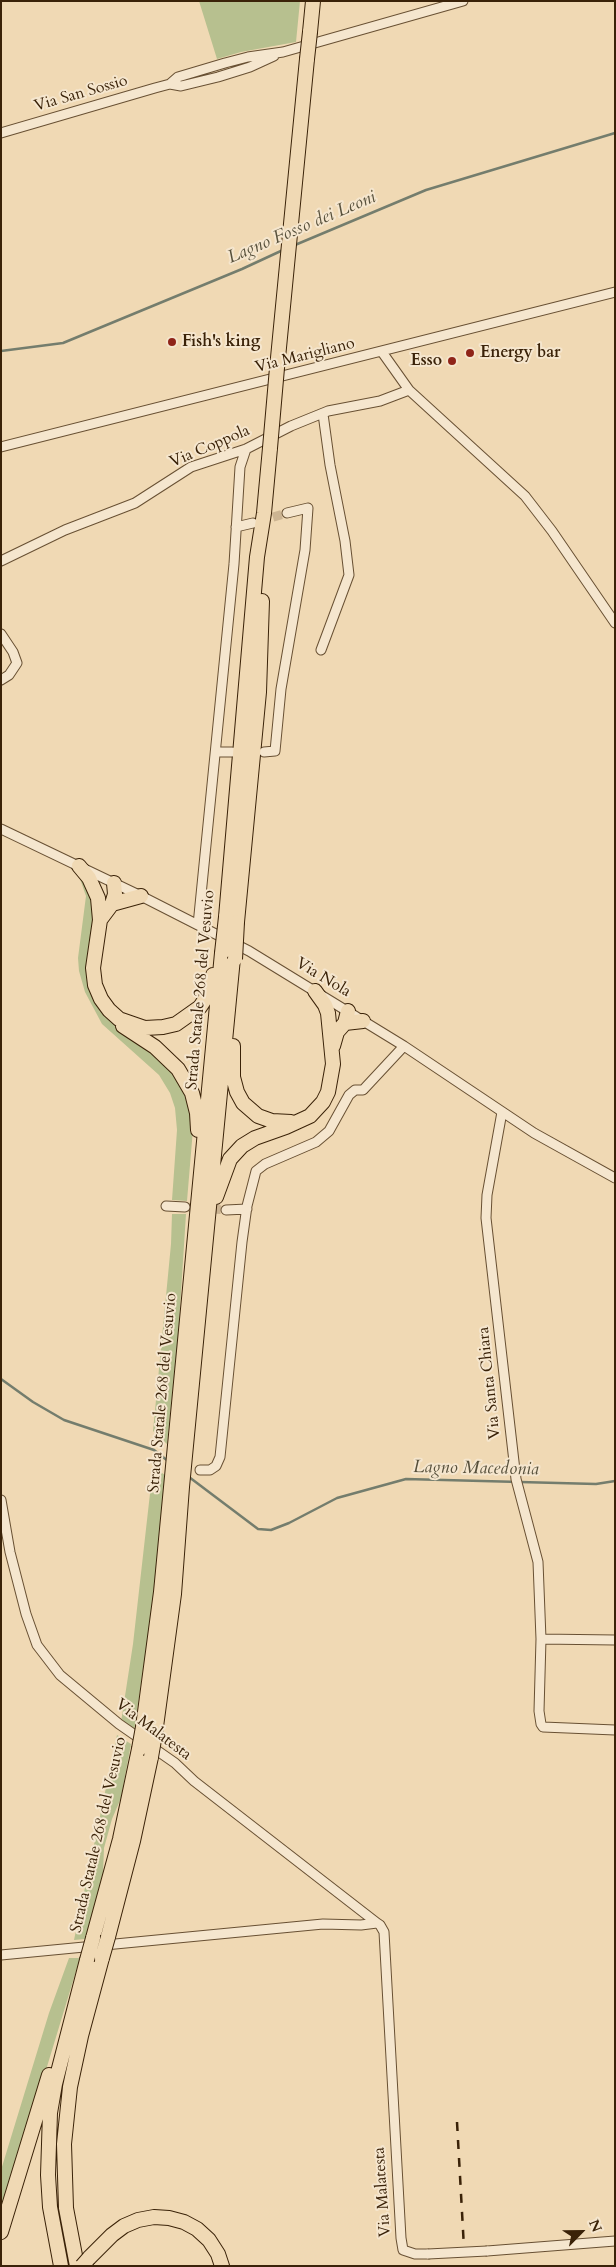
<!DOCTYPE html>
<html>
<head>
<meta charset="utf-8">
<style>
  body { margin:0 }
  #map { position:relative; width:616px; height:2267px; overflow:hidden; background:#f0d9b4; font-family:Cardo,serif }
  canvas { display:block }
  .frame { position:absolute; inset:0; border:2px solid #3a2208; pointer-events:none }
  .north { position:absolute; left:556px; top:2207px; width:50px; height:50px; -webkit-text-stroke:4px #f5e6ce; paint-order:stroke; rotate:67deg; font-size:14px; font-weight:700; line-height:20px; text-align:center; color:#3a2208 }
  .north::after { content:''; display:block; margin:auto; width:18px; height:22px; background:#3a2208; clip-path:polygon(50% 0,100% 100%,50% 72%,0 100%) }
</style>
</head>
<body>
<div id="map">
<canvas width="616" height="2267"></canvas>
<div class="frame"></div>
<div class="north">N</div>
</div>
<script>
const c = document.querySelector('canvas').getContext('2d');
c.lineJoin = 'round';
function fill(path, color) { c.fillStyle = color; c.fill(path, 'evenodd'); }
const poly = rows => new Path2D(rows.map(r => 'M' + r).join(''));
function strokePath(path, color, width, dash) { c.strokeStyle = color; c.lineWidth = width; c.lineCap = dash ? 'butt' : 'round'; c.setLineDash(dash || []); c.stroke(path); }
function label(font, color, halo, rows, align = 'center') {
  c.font = font + ' Cardo,serif'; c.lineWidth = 4; c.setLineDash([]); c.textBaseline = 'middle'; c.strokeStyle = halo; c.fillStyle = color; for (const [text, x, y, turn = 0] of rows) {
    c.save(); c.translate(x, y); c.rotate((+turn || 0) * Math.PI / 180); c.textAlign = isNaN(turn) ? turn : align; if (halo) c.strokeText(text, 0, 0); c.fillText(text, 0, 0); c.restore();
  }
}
const green = poly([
  [199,1,300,1,296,42,241,52,217,59],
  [79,876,89,887,94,908,87,967,87,980,95,1000,161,1056,187,1092,193,1129,187,1201,172,1200,177,1130,175,1108,170,1093,159,1075,102,1024,85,992,79,971,78,958,86,896],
  [172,1214,186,1214,178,1339,167,1444,153,1431,171,1244],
  [153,1467,165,1475,152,1608,134,1732,121,1722,133,1644],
  [117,1735,131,1744,121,1798,112,1819,104,1848,103,1873,85,1939,74,1940],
  [69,1958,80,1958,1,2218,1,2170,49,2013]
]);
const stream = poly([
  [295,245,426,190,615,133],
  [1,351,63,343,242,269,283,250],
  [1,1379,33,1402,64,1420,154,1450,168,1461],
  [189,1477,258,1529,271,1530,289,1523,337,1498,406,1479,596,1484,615,1481]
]);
const minorTunnel = poly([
  [260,521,287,513],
  [185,1207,226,1210]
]);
const minor = poly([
  [170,84,181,86,218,77,250,67,274,56],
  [1,133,155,88,170,84,178,77,225,63,248,57,283,52,463,1],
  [382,352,409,390,525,496,552,531,615,623],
  [1,447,615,292],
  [236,527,253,523],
  [1,561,65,530,135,503,191,467,246,449,291,426,328,411,380,401,409,390],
  [1,634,13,652,17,663,9,675,1,680],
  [321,650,349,575,345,541,330,465,323,414],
  [216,752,232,752],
  [264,752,275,751,281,689,305,550,308,508,287,513],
  [1,829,141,896,249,951,404,1046,534,1133,615,1178],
  [198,925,234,564,240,467,246,449],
  [502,1112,487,1195,486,1218,516,1479,538,1562,541,1639,539,1711,541,1724,543,1727,615,1730],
  [166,1206,185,1207],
  [226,1210,247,1209],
  [200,1470,210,1470,216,1466,220,1457,242,1242,247,1206,256,1171,265,1164,316,1142,329,1131,349,1095,355,1090,363,1090,404,1046],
  [1,1500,10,1552,26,1614,37,1645,60,1675,119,1724,175,1763,194,1781,377,1923],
  [541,1639,615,1640],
  [1,1955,323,1924,361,1925,377,1923,380,1925,384,1932,401,2238,403,2250,415,2254,428,2254],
  [487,2251,615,2241]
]);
const highway = poly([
  [310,32,313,1],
  [277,368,307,59],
  [79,866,89,878,98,898,100,920,93,968,95,985,101,999,109,1010,119,1019,145,1028,163,1027,176,1024,200,1007,209,993,213,975],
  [112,904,141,896],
  [226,917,257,557,264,513,270,448],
  [100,920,112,904,115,894,114,883],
  [237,922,259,692,262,601],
  [345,1023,363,1021],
  [123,1026,155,1047,178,1069,192,1093,197,1113,198,1130],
  [233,1046,233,1077,237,1092,243,1103,258,1116,272,1121,291,1122],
  [333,1046,337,1032,345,1023,348,1011],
  [216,1197,230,1159,242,1146,255,1138,286,1127,310,1116,323,1102,328,1092,333,1064,328,1013,325,1005,315,991],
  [143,1727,161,1592,222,953],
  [155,1734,174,1594,182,1487,233,958],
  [108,1937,133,1841,151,1757],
  [93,1938,120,1839,139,1749],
  [1,2232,49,2075],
  [89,2258,112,2235,124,2226,138,2220,154,2217,169,2218,184,2222,197,2229,209,2240,218,2254,222,2266],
  [61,2266,50,2207,48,2175,50,2113,55,2084,87,1960],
  [77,2266,66,2208,64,2144,70,2087,81,2036,102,1958]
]);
const rail = poly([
  [457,2122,465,2266]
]);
const minorBridge = poly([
  [428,2254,487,2251]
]);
const highwayBridge = poly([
  [307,59,310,32],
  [270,448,277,368],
  [222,953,226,917],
  [235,959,237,922],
  [139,1749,143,1727],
  [151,1757,155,1734],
  [102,1958,108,1937],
  [87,1960,93,1938],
  [82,2266,89,2258]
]);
const markers = [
  [172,342,5,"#8f2418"],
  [470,353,5,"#8f2418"],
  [452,361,5,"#8f2418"]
];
const streetNames = [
  ["Via San Sossio",81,94,-16],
  ["Via Marigliano",305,356,-14],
  ["Via Coppola",210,447,-23],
  ["Via Nola",323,978,31],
  ["Strada Statale 268 del Vesuvio",201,990,-85],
  ["Via Santa Chiara",490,1383,-96],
  ["Strada Statale 268 del Vesuvio",163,1393,-85],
  ["Via Malatesta",153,1730,37],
  ["Strada Statale 268 del Vesuvio",99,1835,-77],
  ["Via Malatesta",383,2192,-94]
];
const poiNames = [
  ["Fish's king",182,342],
  ["Energy bar",480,353],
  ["Esso",442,361,"right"]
];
const waterNames = [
  ["Lagno Fosso dei Leoni",302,228,-23],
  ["Lagno Macedonia",476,1469,1]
];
fill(green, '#b7c08f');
strokePath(stream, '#747d6d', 2.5);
strokePath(minorTunnel, '#ccb492', 9, [9, 4.5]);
strokePath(minor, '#685033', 11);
strokePath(highway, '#3a2208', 16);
strokePath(minor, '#f5e6ce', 9);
strokePath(highway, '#f0d9b4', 14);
strokePath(rail, '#3a2208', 2.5, [9, 9]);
strokePath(minorBridge, '#685033', 11, []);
strokePath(highwayBridge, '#3a2208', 16, []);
strokePath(minorBridge, '#f5e6ce', 9);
strokePath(highwayBridge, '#f0d9b4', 14);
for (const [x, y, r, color] of markers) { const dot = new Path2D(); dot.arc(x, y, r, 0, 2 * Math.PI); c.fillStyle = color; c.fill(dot); strokePath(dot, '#f5e6ce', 2); }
label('16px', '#3a2208', '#f5e6ce', streetNames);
label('bold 16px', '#3a2208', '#f5e6ce', poiNames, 'left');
label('italic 18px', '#57503b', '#f5e6ce', waterNames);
</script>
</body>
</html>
